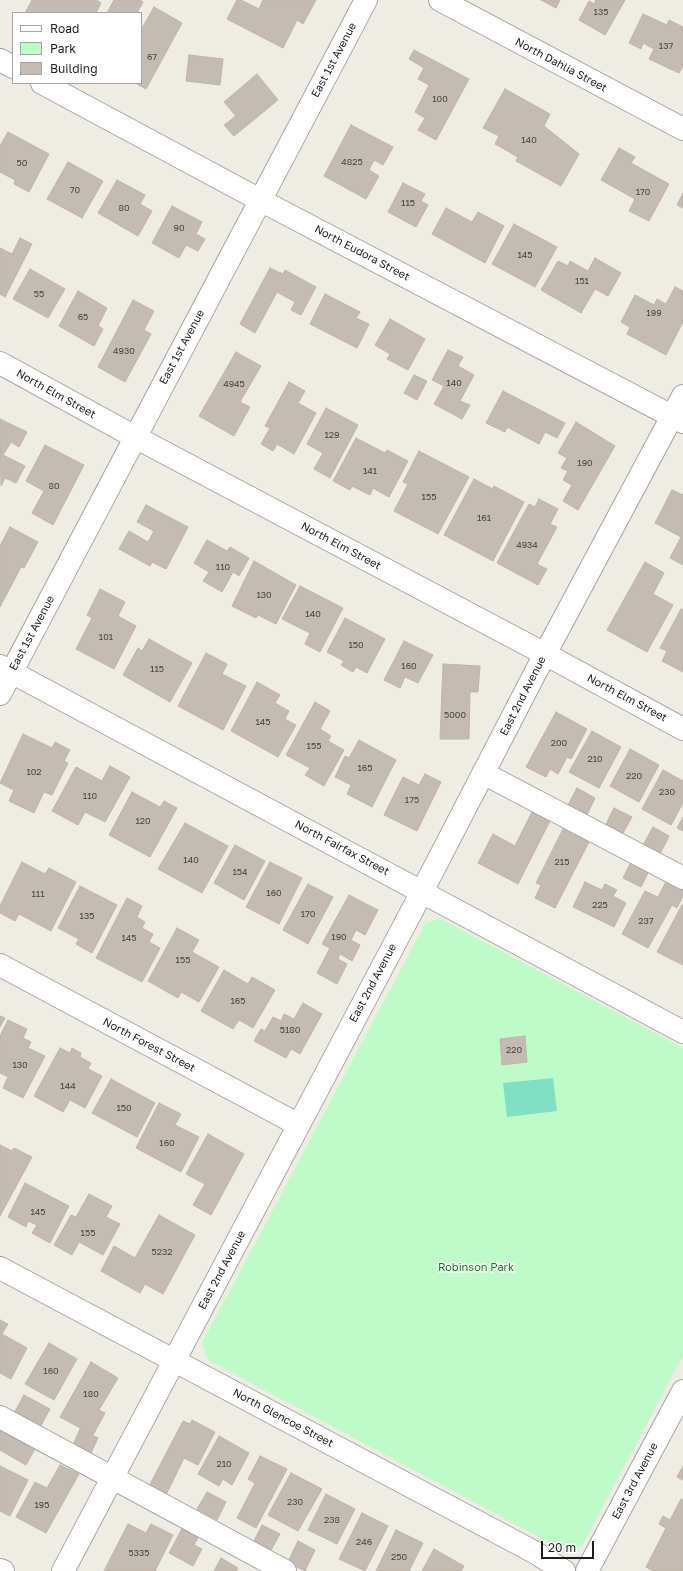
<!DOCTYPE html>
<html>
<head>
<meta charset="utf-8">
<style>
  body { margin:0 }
  #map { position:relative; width:683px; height:1571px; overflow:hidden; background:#efece3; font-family:"Golos Text",sans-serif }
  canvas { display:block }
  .legend { position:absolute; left:12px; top:12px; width:130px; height:72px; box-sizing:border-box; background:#fff; border:1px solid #a5a5a5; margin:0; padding:5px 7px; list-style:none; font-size:12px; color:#1e1e1e }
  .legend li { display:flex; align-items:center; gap:8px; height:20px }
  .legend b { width:20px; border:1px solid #a5a5a5 }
  .scale { position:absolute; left:541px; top:1541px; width:53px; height:18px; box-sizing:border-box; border:2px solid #1e1e1e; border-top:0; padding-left:5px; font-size:12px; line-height:14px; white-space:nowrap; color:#1e1e1e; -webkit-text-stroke:3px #fff; paint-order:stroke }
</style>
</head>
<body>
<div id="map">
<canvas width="683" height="1571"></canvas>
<ul class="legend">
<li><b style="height:5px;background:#fff"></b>Road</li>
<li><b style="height:11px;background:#bffbc9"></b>Park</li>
<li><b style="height:11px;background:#c4bcb3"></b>Building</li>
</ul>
<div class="scale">20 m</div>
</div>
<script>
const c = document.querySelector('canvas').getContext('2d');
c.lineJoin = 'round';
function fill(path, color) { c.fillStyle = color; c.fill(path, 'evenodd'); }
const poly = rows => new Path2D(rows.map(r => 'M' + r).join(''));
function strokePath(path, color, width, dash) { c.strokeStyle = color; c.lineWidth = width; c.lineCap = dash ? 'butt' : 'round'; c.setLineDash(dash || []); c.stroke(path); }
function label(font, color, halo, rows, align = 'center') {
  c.font = font + ' "Golos Text",sans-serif'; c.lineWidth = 3; c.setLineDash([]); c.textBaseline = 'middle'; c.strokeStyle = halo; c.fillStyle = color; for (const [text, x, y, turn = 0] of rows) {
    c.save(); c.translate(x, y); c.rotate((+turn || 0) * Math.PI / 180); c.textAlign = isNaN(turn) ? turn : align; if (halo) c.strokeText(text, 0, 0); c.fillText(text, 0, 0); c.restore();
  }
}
const park = poly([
  [439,918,683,1048,683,1356,582,1546,567,1552,208,1360,202,1343,425,924]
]);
const pitch = poly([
  [553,1078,557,1111,507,1117,503,1083]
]);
const building = poly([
  [32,0,96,0,101,3,96,13,25,13,32,0],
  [114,0,140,0,143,2,137,13,107,13,114,0],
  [237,0,241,0,259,9,263,0,316,0,303,24,297,20,283,48,227,19,237,0],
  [541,0,560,0,556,8,541,0],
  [596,0,625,0,605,35,579,20,589,1,594,4,596,0],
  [154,7,182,23,146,89,135,83,141,83,141,30,154,7],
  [643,14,667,25,669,20,683,27,683,66,679,73,649,59,654,49,643,43,641,49,629,43,643,14],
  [414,50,469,79,436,140,418,130,425,118,415,112,429,85,418,79,424,68,409,59,414,50],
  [189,55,223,59,220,85,186,81,189,55],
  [257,74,278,100,234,136,224,125,236,116,224,102,257,74],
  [505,89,550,114,544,126,579,154,561,186,516,161,518,157,495,144,499,136,483,128,505,89],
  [351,125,393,147,383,165,374,160,369,170,379,176,366,199,324,176,351,125],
  [8,132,49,154,29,192,14,184,15,180,0,172,0,146,8,132],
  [619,148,635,157,631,163,669,184,649,221,629,211,635,199,601,180,619,148],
  [68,162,103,181,82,218,47,199,68,162],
  [117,180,145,195,140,204,152,211,138,236,98,213,117,180],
  [403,183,425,194,421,201,428,205,416,227,388,212,403,183],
  [683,193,683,208,677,205,683,193],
  [172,206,202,222,196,234,205,239,198,251,186,245,179,258,152,243,172,206],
  [446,208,472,222,478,212,504,226,485,263,432,234,446,208],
  [514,224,557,247,535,287,492,264,514,224],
  [20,238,32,244,5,297,0,294,0,248,12,254,20,238],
  [595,258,621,273,608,296,595,289,581,313,541,290,558,261,568,266,570,261,588,271,595,258],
  [270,268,283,274,285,270,316,287,301,315,291,310,295,302,277,292,255,333,240,324,270,268],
  [30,269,65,289,48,318,13,299,30,269],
  [675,287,683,291,683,322,666,355,627,334,630,327,621,322,635,295,654,305,657,299,666,304,675,287],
  [78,291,107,308,98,326,103,329,94,346,59,326,78,291],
  [325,294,360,312,356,318,369,324,357,348,310,324,325,294],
  [133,300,154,311,144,330,151,334,125,382,98,367,133,300],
  [390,319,425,339,408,370,387,359,390,354,375,345,390,319],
  [448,350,463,357,458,366,474,375,460,401,470,405,462,419,434,404,444,386,432,380,448,350],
  [236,352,261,366,240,402,250,407,234,436,199,416,236,352],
  [414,375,427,381,417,400,404,393,414,375],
  [289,382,305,391,298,403,316,413,294,454,277,444,273,451,261,444,270,428,265,426,289,382],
  [503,391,565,423,557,438,545,432,539,444,507,427,505,432,486,423,503,391],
  [326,408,358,425,330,478,314,469,323,453,307,444,326,408],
  [0,419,27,432,19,447,11,442,3,455,25,466,16,483,5,478,1,486,0,419],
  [576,422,615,446,578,510,563,501,572,485,563,480,568,471,561,468,567,458,558,453,576,422],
  [356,438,385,453,387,450,408,461,389,497,373,488,370,495,352,486,350,490,333,481,356,438],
  [45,445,84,465,53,525,32,513,44,491,26,481,45,445],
  [419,451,469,477,438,534,394,511,408,484,403,482,419,451],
  [474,479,493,489,494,486,524,502,493,561,444,535,474,479],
  [672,490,683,495,683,565,670,558,681,537,655,523,672,490],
  [539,499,558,509,550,524,557,527,537,564,547,569,538,585,497,563,529,504,535,507,539,499],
  [146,505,188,527,166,569,152,562,150,566,119,549,129,531,148,542,154,531,137,522,146,505],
  [10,527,38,542,24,568,21,567,0,607,0,546,10,527],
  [207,540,227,551,230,547,249,558,239,576,233,572,222,592,203,581,209,572,194,563,207,540],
  [254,561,296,585,276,624,258,615,256,618,232,606,254,561],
  [645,562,664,573,653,594,673,605,647,652,607,630,645,562],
  [300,586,343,608,320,652,305,644,310,633,282,619,300,586],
  [100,589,125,602,118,616,136,626,114,669,76,649,92,618,87,615,100,589],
  [681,609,683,610,683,672,662,661,667,651,660,648,681,609],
  [345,618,385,639,367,673,356,667,353,672,341,665,344,661,327,652,345,618],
  [149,639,192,663,170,702,123,675,138,648,142,651,149,639],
  [404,641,433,655,418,683,405,677,400,688,384,680,404,641],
  [206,653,227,664,222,674,246,686,223,730,178,706,206,653],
  [443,664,480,666,478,692,470,692,469,739,440,739,443,664],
  [257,682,280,695,275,703,289,711,285,719,296,725,278,757,231,731,257,682],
  [315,702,330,711,320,729,331,736,328,741,344,750,324,786,305,775,310,768,286,755,315,702],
  [556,712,587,729,571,759,567,757,558,774,550,769,546,777,526,767,556,712],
  [592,731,621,747,599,788,569,772,592,731],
  [23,734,52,748,55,742,70,750,64,761,68,763,52,795,44,792,34,813,9,801,14,790,0,783,23,734],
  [359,740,396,760,372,807,347,794,351,785,335,777,345,756,349,758,359,740],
  [630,749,659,765,639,802,610,786,630,749],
  [110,766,130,777,105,822,85,812,78,825,52,811,76,767,102,781,110,766],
  [663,770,683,781,683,803,671,825,642,809,663,770],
  [425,774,441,782,417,831,384,815,403,777,419,785,425,774],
  [577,788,595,798,587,815,568,805,577,788],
  [132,792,160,807,164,801,177,808,150,857,109,835,132,792],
  [535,806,553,815,518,884,478,863,493,834,515,846,535,806],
  [614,808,632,817,623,833,606,824,614,808],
  [683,817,683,831,677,828,683,817],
  [185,823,228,846,202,893,158,869,185,823],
  [653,827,669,836,660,854,643,845,653,827],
  [563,829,589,842,555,908,535,898,541,885,536,883,563,829],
  [235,845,265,861,244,900,214,883,235,845],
  [632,860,650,869,641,887,623,878,632,860],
  [22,862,45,874,49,868,76,882,51,931,19,914,15,921,0,913,0,906,22,862],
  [270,862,302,878,279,924,246,907,270,862],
  [668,878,683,886,683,896,677,908,672,905,648,948,622,934,645,891,658,897,668,878],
  [585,882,602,890,605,884,617,890,613,896,626,903,614,927,573,907,585,882],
  [308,884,333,897,308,944,283,930,308,884],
  [80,886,117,905,92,953,76,944,79,939,58,928,80,886],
  [349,895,378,910,365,935,356,930,351,940,360,945,352,961,340,954,338,959,347,964,337,984,317,973,330,948,322,944,349,895],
  [127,898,142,906,137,917,145,922,142,928,153,934,149,942,160,948,142,982,96,958,127,898],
  [682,905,683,906,683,965,657,952,682,905],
  [177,928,199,940,192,952,219,967,199,1002,181,992,178,998,148,981,177,928],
  [224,970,248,984,252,977,275,990,253,1028,239,1020,233,1029,201,1011,224,970],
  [303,1003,322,1014,300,1054,291,1049,286,1058,254,1041,261,1029,265,1031,273,1017,281,1021,284,1014,294,1019,303,1003],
  [0,1016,5,1018,0,1027,0,1016],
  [8,1020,27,1029,23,1038,31,1042,28,1048,45,1056,23,1098,3,1088,8,1077,0,1073,0,1036,8,1020],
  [525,1036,527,1062,502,1065,500,1039,525,1036],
  [60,1048,70,1053,72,1048,81,1053,80,1057,91,1063,88,1069,102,1076,85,1108,70,1100,63,1112,34,1096,60,1048],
  [111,1079,155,1103,137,1137,92,1113,111,1079],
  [159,1103,181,1114,175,1125,199,1137,181,1172,136,1148,159,1103],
  [208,1134,244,1154,211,1215,193,1205,205,1184,186,1174,208,1134],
  [0,1145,12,1151,14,1148,32,1157,0,1216,0,1145],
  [25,1183,69,1206,50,1243,32,1233,37,1225,28,1221,26,1227,8,1217,25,1183],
  [89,1194,112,1206,106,1217,120,1224,103,1255,79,1242,72,1255,54,1245,71,1215,76,1217,89,1194],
  [159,1215,195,1235,163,1294,145,1284,140,1293,101,1271,114,1246,135,1258,159,1215],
  [0,1320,8,1324,2,1334,27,1348,11,1379,0,1373,0,1320],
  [49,1343,77,1359,54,1400,25,1384,49,1343],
  [91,1362,118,1378,99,1410,105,1413,93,1435,60,1417,91,1362],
  [24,1395,50,1409,39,1429,13,1415,24,1395],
  [192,1420,215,1432,198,1465,184,1458,165,1497,148,1488,183,1421,190,1424,192,1420],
  [0,1427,36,1447,26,1465,0,1450,0,1427],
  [80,1429,98,1438,90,1455,72,1447,80,1429],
  [219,1436,249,1453,232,1485,223,1479,219,1486,198,1474,219,1436],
  [260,1456,287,1469,256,1528,237,1518,255,1483,248,1479,260,1456],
  [60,1465,79,1474,46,1533,16,1517,35,1482,47,1488,60,1465],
  [0,1466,28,1480,10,1516,0,1511,0,1466],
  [683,1466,683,1480,677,1477,683,1466],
  [291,1473,322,1489,298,1531,268,1515,291,1473],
  [207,1492,226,1502,217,1520,197,1509,207,1492],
  [326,1494,355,1509,337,1544,308,1530,326,1494],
  [681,1499,683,1500,683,1571,653,1571,646,1567,666,1528,659,1524,663,1516,670,1520,681,1499],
  [362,1513,388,1526,365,1571,339,1559,362,1513],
  [128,1524,146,1533,151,1524,173,1535,155,1571,104,1571,128,1524],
  [184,1525,200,1534,194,1545,202,1549,193,1566,169,1553,184,1525],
  [262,1525,280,1534,270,1552,253,1543,262,1525],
  [396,1530,423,1543,409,1571,376,1571,396,1530],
  [298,1541,315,1550,305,1571,288,1562,298,1541],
  [434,1549,464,1566,461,1571,422,1571,434,1549],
  [221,1558,238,1568,236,1571,214,1571,221,1558]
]);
const minor = poly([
  [440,0,683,129],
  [0,60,13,67],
  [42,83,260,200,683,422],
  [0,363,135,437,545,654,683,729],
  [0,666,683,1032],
  [0,694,366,0],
  [483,773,683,878],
  [0,965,299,1125],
  [0,1268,536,1553,564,1571],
  [0,1417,285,1571],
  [0,1570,3,1571],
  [63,1571,414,907,545,654,683,396],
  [587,1571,683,1391]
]);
const numberNames = [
  ["135",601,12],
  ["137",666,46],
  ["67",152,57],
  ["100",440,99],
  ["140",529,140],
  ["4825",352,162],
  ["50",22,163],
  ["70",75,190],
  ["170",643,192],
  ["115",408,203],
  ["80",124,208],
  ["90",179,228],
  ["145",525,255],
  ["151",582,281],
  ["55",39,294],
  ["199",654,313],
  ["65",83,317],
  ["4930",124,351],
  ["140",454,383],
  ["4945",234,384],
  ["129",332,435],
  ["190",585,463],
  ["141",370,471],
  ["80",54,486],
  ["155",429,497],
  ["161",484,518],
  ["4934",527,545],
  ["110",223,567],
  ["130",264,595],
  ["140",313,614],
  ["101",106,637],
  ["150",356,645],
  ["160",409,666],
  ["115",157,669],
  ["5000",455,715],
  ["145",263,722],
  ["200",559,743],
  ["155",314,746],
  ["210",595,759],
  ["165",365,768],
  ["102",34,772],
  ["220",634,776],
  ["230",667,792],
  ["110",90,796],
  ["175",412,800],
  ["120",143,821],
  ["140",191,860],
  ["215",562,862],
  ["154",240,872],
  ["160",274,893],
  ["111",38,894],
  ["225",600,905],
  ["170",308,914],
  ["135",87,916],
  ["237",646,921],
  ["190",339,937],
  ["145",129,938],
  ["155",183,960],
  ["165",238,1001],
  ["5180",290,1030],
  ["220",514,1050],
  ["130",20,1065],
  ["144",68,1086],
  ["150",124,1108],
  ["160",167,1143],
  ["145",38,1212],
  ["155",88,1233],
  ["5232",162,1252],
  ["160",51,1371],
  ["180",91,1394],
  ["210",224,1464],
  ["230",295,1502],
  ["195",42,1505],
  ["238",332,1520],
  ["246",364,1542],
  ["5335",139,1553],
  ["250",399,1557]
];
const streetNames = [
  ["East 1st Avenue",334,60,-62],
  ["North Dahlia Street",561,65,28],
  ["North Eudora Street",362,253,28],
  ["East 1st Avenue",182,347,-62],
  ["North Elm Street",56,394,29],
  ["North Elm Street",341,546,28],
  ["East 1st Avenue",32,633,-62],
  ["East 2nd Avenue",523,696,-63],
  ["North Elm Street",627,698,28],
  ["North Fairfax Street",342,848,28],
  ["East 2nd Avenue",373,983,-62],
  ["North Forest Street",149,1045,28],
  ["East 2nd Avenue",222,1270,-62],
  ["North Glencoe Street",283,1418,28],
  ["East 3rd Avenue",635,1481,-62]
];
const parkNames = [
  ["Robinson Park",476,1268]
];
fill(park, '#bffbc9');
fill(pitch, '#7fe0c3');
fill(building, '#c4bcb3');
strokePath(building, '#c1b4a5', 1);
strokePath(minor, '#a5a5a5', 24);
strokePath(minor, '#fff', 22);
label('9px', '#484643', null, numberNames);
label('11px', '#1e1e1e', '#fff', streetNames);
label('11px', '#097e1d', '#fff', parkNames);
</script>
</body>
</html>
